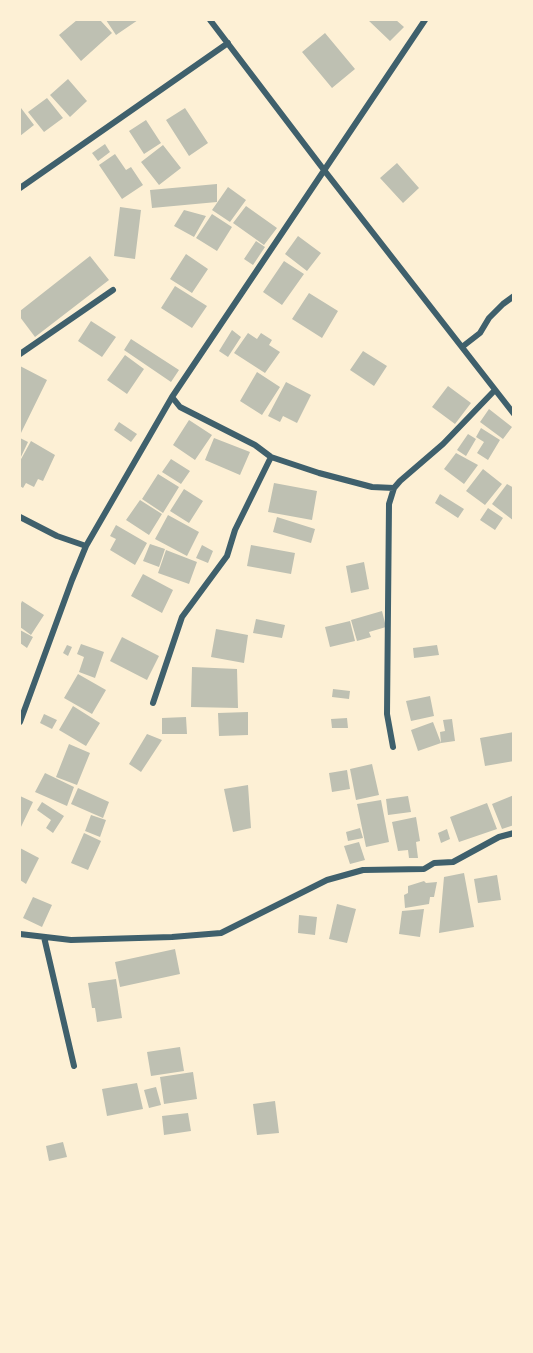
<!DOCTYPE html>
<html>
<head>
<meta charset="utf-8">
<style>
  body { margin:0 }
  #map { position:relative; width:533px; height:1353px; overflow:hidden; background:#fdf0d5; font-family:Quicksand,sans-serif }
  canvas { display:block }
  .frame { position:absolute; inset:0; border:21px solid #fdf0d5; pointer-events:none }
</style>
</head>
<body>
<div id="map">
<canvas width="533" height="1353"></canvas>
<div class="frame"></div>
</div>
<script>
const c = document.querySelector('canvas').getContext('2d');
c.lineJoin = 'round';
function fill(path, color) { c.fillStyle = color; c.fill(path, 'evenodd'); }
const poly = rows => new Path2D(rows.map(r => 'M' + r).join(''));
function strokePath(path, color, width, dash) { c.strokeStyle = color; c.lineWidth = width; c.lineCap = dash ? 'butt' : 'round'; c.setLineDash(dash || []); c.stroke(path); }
const building = poly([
  [77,20,100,20,112,33,81,61,59,35],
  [106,20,138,20,116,35],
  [368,20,396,20,404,27,390,41],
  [325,33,355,69,332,88,302,52],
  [68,79,87,101,70,117,50,95],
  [47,98,63,118,44,132,28,112],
  [21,108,34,125,20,136,20,109],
  [185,108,208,143,189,156,166,120],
  [146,120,161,143,144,154,129,131],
  [105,144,110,152,98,161,92,153],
  [163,145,181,168,159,185,141,162],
  [115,154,126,170,131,167,143,185,122,199,99,165],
  [397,163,419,188,403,203,380,178],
  [217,184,217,202,152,208,150,190],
  [228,187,246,200,230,222,212,210],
  [246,206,277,228,264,245,233,223],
  [120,207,141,210,135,259,114,256],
  [184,210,206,216,194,237,174,226],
  [212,214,232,227,217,251,196,238],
  [298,236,321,253,307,271,285,254],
  [256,241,265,247,253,265,244,259],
  [186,254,208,269,192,293,170,279],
  [90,256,109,280,35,337,20,317,20,311],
  [284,261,304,274,282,305,263,292],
  [175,286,207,306,192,328,161,308],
  [309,293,338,311,322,338,292,319],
  [91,321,116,337,102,357,78,341],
  [232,330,241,337,228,357,219,351],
  [248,333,257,339,261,333,272,340,269,345,280,352,265,373,234,353],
  [131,339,179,370,171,382,124,350],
  [363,351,387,366,374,386,350,370],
  [125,355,144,369,127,394,107,380],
  [20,366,47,380,20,435],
  [257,372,280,387,262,415,240,401],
  [286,382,311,395,297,423,283,416,280,422,268,416],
  [448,386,471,403,455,424,432,407],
  [489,409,512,427,503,439,480,422],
  [189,420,212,435,195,460,173,445],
  [119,422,137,434,131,442,114,430],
  [481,428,500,440,488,460,477,453,484,442,476,437],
  [468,434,476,439,466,456,457,450],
  [20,438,28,442,20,459],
  [214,438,250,452,240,475,205,460],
  [31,441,55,455,43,481,38,479,34,487,26,483,23,488,20,486,20,461],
  [456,453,478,465,464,484,444,469],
  [171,459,190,471,181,484,162,472],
  [483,469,502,484,485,505,466,491],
  [158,474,179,487,163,513,142,499],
  [274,483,317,491,312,520,268,512],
  [507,484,514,488,514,521,492,504],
  [184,489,203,501,189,523,170,511],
  [440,494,464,509,458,518,435,503],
  [140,500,162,514,149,535,126,520],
  [488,508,503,518,495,530,480,520],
  [168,515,199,532,187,556,155,539],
  [277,517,315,529,311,543,273,532],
  [116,525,147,543,135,565,110,550,116,539,110,536],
  [150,544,165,549,159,567,143,561],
  [202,545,213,551,208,563,196,558],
  [251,545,295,553,291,574,247,566],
  [166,550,197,562,189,584,158,573],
  [364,562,369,589,351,593,346,566],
  [143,574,173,590,162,613,131,596],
  [22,601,44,615,31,635,20,627,20,606],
  [382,611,386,627,369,632,371,637,357,641,351,620],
  [256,619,285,625,282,638,253,633],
  [350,621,355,641,330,647,325,627],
  [216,629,248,635,244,663,211,657],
  [20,630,33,637,27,648,20,643],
  [122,637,159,656,147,680,110,661],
  [81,644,104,652,95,678,79,672,84,657,77,654],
  [67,645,72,647,68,656,63,653],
  [437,645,439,655,414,658,413,648],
  [192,667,237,669,238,708,191,707],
  [78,674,106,690,92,714,64,698],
  [333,689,350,691,349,699,332,697],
  [430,696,434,716,411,721,406,701],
  [73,706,100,723,86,746,59,730],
  [248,712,248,735,219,736,218,713],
  [44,714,57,720,52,729,40,723],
  [186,717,187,734,162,734,162,718],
  [347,718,348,728,332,728,331,719],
  [452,719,455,741,441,743,440,732,445,731,443,720],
  [433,722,441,743,418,751,411,730],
  [514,732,514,761,485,766,480,738],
  [147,734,162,740,141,772,129,764],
  [69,744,90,753,77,785,56,777],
  [372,764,379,795,356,800,350,769],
  [347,770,350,789,332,792,329,773],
  [45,773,74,787,67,806,35,792],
  [248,785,251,828,233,832,224,789],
  [78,788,109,802,103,818,71,804],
  [514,795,514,825,502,829,492,804],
  [20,796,33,802,20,829],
  [408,796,411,812,388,815,386,799],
  [381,800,389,842,366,847,357,804],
  [42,802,64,816,53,833,46,828,51,820,37,810],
  [487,803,497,829,459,842,450,817],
  [91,815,106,820,100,837,85,831],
  [416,817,420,841,416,842,418,858,409,858,408,850,398,851,392,822],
  [360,828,363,838,348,841,346,832],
  [447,829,450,839,441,843,438,833],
  [84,833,101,841,88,870,71,863],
  [359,842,365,860,350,864,344,846],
  [20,848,39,858,26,884,20,880],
  [464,873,474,927,439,933,444,877],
  [497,875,501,900,478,903,474,879],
  [424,881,426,883,437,882,434,897,430,897,429,904,405,908,404,895,408,893,408,886],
  [33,897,52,905,42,927,23,918],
  [337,904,356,909,347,943,329,939],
  [424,909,420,937,399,934,402,911],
  [299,915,317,917,315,935,298,933],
  [175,949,180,974,120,987,115,962],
  [116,979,122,1018,97,1022,95,1008,92,1008,88,983],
  [180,1047,184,1071,151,1076,147,1052],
  [193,1072,197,1099,164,1104,160,1077],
  [137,1083,143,1109,107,1116,102,1089],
  [156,1087,161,1105,149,1108,144,1090],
  [275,1101,279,1133,257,1135,253,1104],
  [188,1113,191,1131,164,1135,162,1116],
  [63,1142,67,1157,49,1161,46,1146]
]);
const minor = poly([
  [210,20,324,170,514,414],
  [20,188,228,43],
  [462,347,480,333,489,318,503,304,514,296],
  [20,354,113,290],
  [172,397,180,407,255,445,271,457,319,473,372,487,394,488],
  [20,517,57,536,86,546],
  [153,703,182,617,227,556,235,530,271,457],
  [20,722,72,580,86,546,172,397,425,20],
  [393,747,387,714,389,504,394,488,400,481,443,444,495,390],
  [20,934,71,940,172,937,221,933,327,880,363,870,424,869,434,863,453,862,499,837,514,833],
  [44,937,74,1066]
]);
fill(building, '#bec0b2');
strokePath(minor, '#3f606c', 6);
</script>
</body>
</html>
